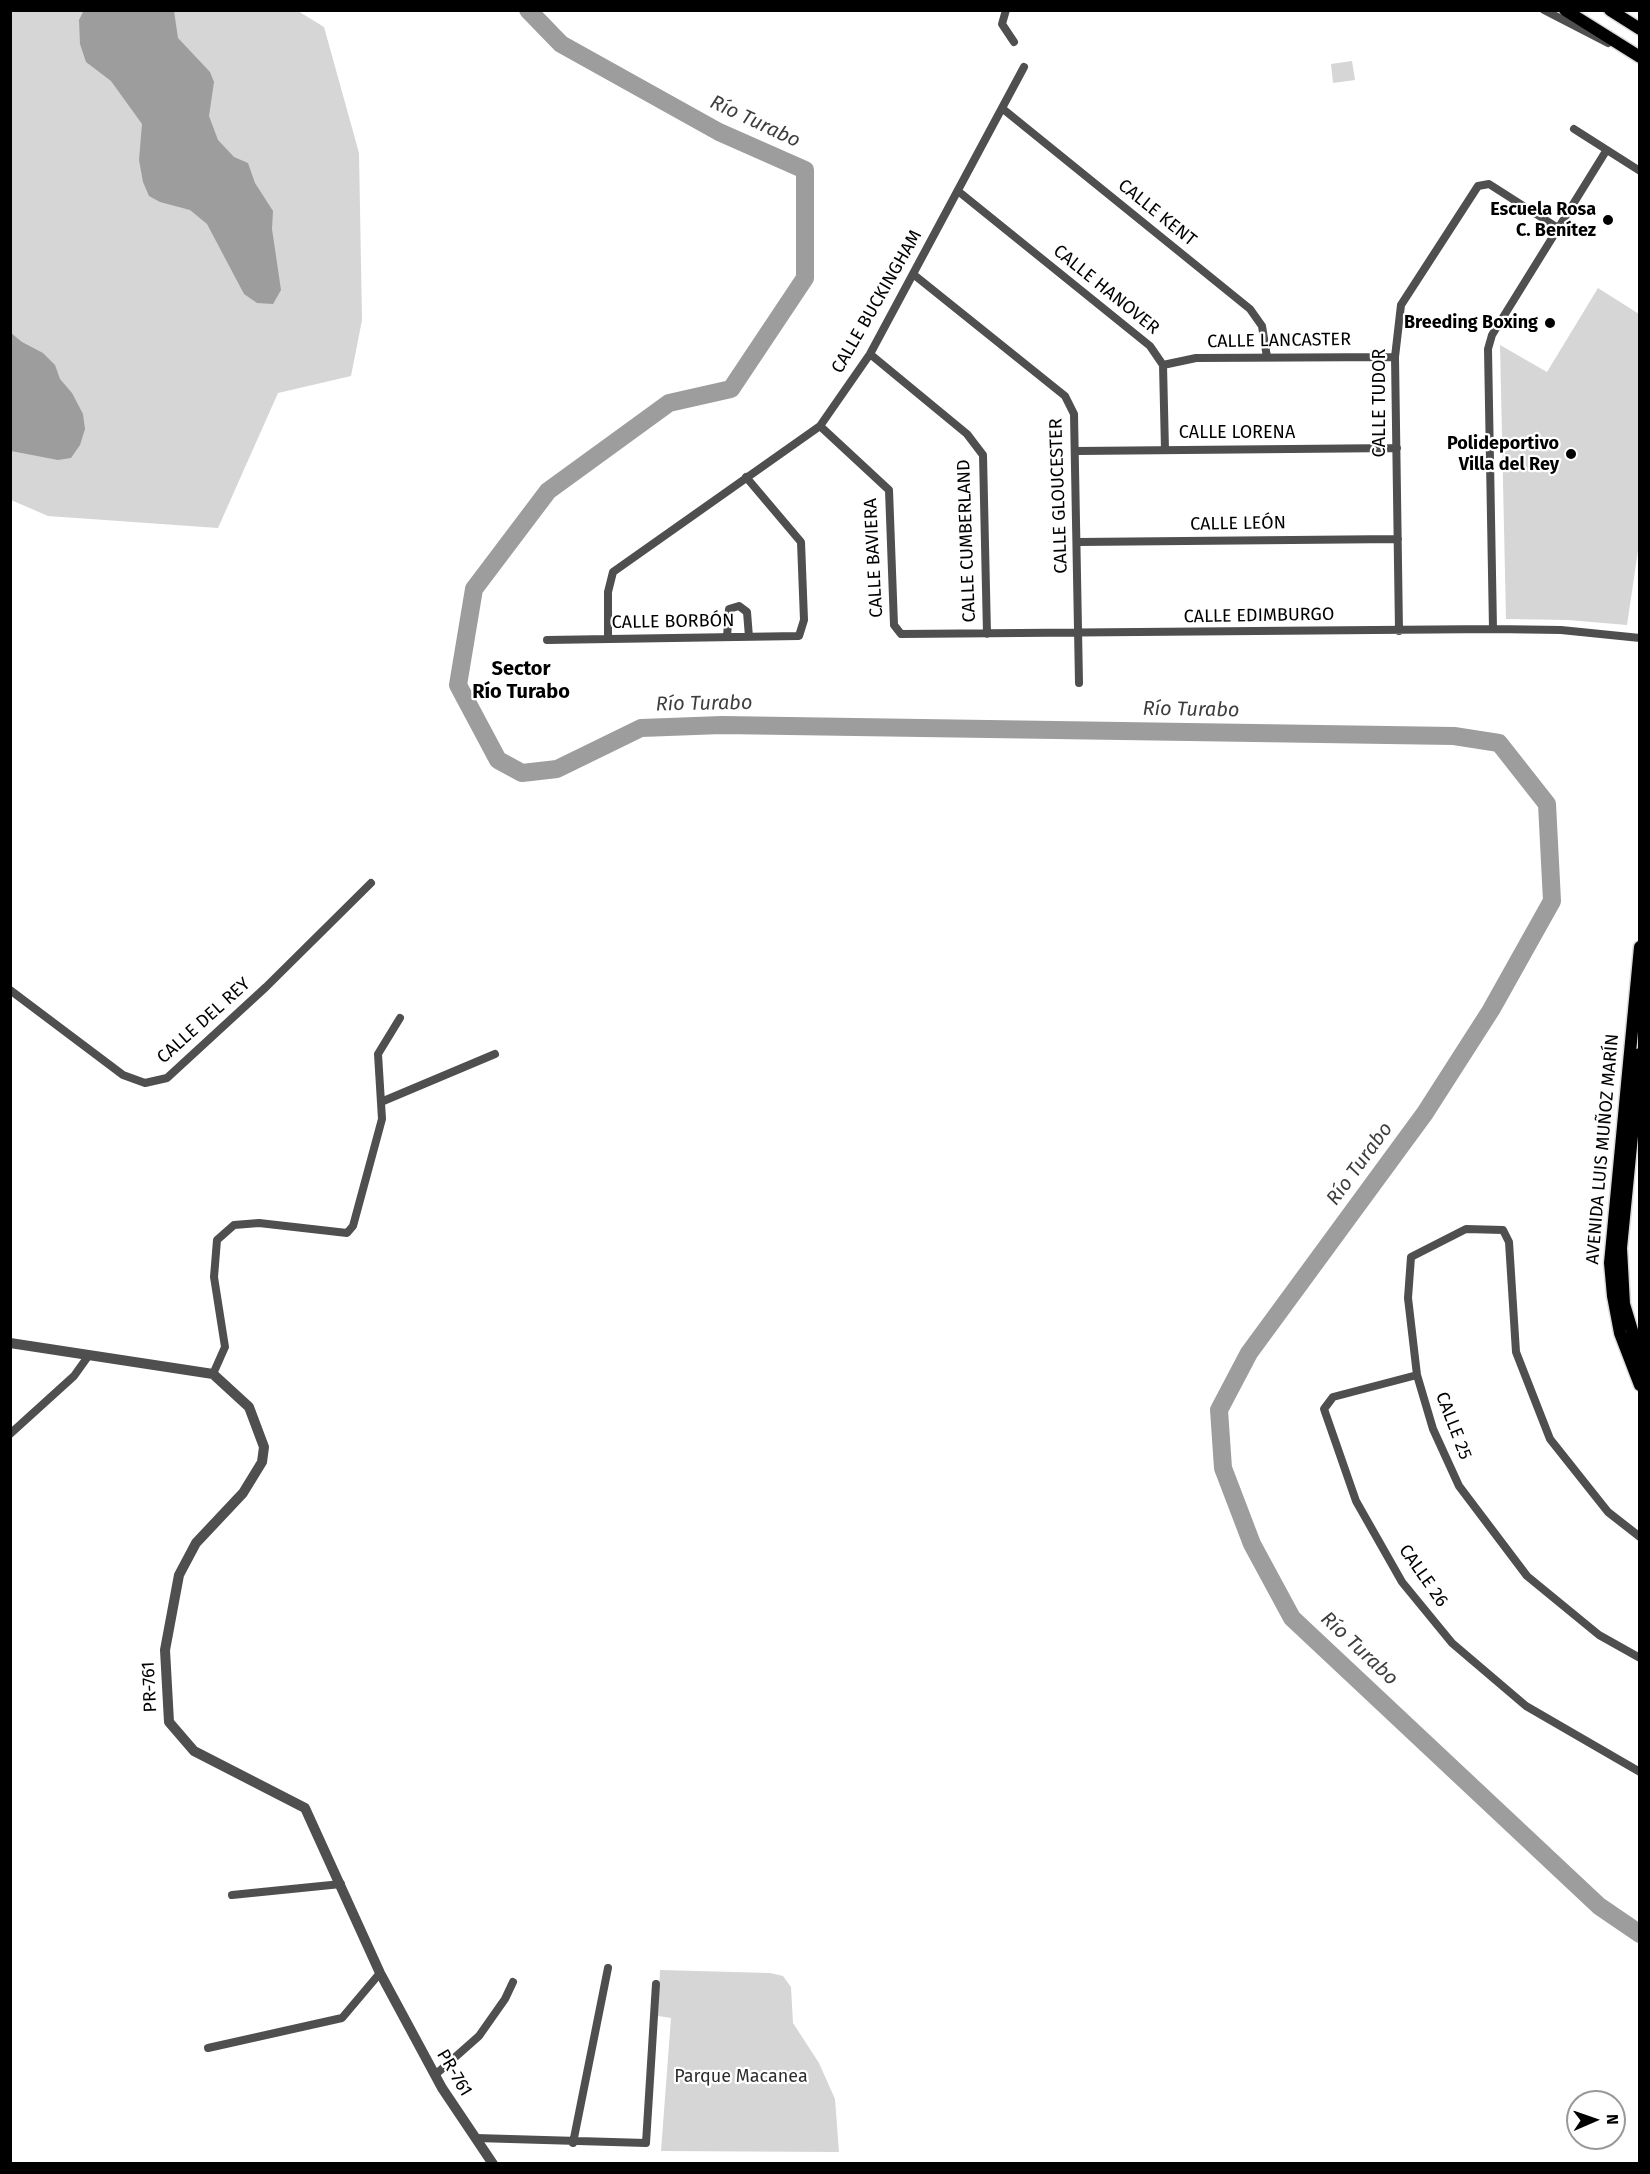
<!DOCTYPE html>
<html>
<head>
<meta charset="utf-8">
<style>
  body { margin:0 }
  #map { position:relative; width:1650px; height:2174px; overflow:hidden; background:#fff; font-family:"Fira Sans",sans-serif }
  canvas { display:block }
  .frame { position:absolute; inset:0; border:12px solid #000; pointer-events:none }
  .north { position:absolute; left:1566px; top:2090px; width:60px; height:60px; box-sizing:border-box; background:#fff; border:2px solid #999; border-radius:50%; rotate:88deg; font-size:16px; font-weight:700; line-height:24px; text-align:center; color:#000 }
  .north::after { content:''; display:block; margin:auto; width:21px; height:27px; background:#000; clip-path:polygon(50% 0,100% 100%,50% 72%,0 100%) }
</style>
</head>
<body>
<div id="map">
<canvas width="1650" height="2174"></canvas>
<div class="frame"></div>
<div class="north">N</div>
</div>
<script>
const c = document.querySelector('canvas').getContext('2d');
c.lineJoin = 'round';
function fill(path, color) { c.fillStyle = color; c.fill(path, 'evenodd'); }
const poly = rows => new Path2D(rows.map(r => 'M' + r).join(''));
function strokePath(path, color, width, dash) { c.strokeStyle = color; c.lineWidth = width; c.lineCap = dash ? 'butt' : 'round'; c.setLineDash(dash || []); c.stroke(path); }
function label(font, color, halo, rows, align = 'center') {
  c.font = font + ' "Fira Sans",sans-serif'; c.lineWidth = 4.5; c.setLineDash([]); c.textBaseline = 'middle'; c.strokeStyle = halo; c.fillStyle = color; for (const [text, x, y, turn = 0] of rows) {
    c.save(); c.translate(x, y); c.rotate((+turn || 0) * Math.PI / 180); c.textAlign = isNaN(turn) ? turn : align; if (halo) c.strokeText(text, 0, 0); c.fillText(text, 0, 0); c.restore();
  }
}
const green = poly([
  [11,11,298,11,324,27,359,153,362,320,351,376,278,393,218,528,48,516,11,500],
  [1352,61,1355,80,1333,83,1331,64],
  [1598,288,1639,314,1640,537,1627,625,1568,620,1506,619,1500,345,1547,372],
  [660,1970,770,1973,783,1976,791,1987,793,2023,819,2063,835,2099,839,2152,661,2151,671,2018,658,2016]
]);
const water = poly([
  [84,10,174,11,178,38,210,72,214,82,209,116,218,140,234,157,248,163,255,183,273,211,272,229,281,290,273,304,257,303,244,294,207,224,190,210,160,202,149,196,143,182,139,160,142,124,111,81,86,62,80,44,79,20],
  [11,333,22,342,43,353,55,365,60,379,72,393,83,414,85,429,80,445,71,458,58,460,11,451]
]);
const river = poly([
  [528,10,561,44,719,132,805,170,805,278,731,389,669,403,548,491,474,589,458,685,498,760,522,773,557,769,641,728,722,725,1454,736,1499,743,1547,804,1552,901,1491,1010,1425,1113,1249,1353,1219,1410,1223,1468,1252,1544,1292,1618,1599,1906,1640,1934]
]);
const minor = poly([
  [1006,10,1002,24,1014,42],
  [1544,10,1608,43],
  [1003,109,1250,309,1262,326,1267,357],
  [1574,129,1640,171],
  [958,191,1150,346,1163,365,1165,450],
  [913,274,1065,396,1074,414,1079,683],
  [870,354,967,434,983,455,987,634],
  [1163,365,1196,358,1395,357],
  [820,426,889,490,894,625,901,634,1493,629,1561,630,1640,638],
  [1077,451,1397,448],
  [1078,542,1398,539],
  [1493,629,1488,349,1492,335,1606,151],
  [1399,631,1395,357,1401,305,1478,186,1489,184,1558,228],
  [727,637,729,609,739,606,747,612,749,637],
  [608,639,608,592,613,572,820,426,870,354,1024,67],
  [547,640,799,636,804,620,801,542,746,477],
  [10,990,123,1075,145,1083,167,1078,266,987,371,883],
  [381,1102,495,1054],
  [213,1374,225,1347,214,1277,217,1240,234,1225,259,1223,347,1233,353,1226,382,1119,378,1054,400,1018],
  [1417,1375,1333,1397,1324,1409,1356,1501,1402,1582,1452,1643,1526,1706,1640,1772],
  [10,1434,74,1376,89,1355],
  [1640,1537,1608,1512,1550,1439,1516,1352,1509,1242,1503,1230,1466,1229,1411,1257,1408,1298,1417,1375,1433,1429,1459,1486,1527,1576,1599,1635,1640,1658],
  [232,1895,341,1884],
  [208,2048,342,2018,380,1973],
  [435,2075,479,2036,505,1999,513,1982],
  [476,2138,646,2143,656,1984],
  [573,2143,608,1968]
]);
const tertiary = poly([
  [10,1343,213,1374,249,1407,264,1447,262,1462,243,1493,196,1543,179,1575,165,1650,169,1722,194,1751,305,1808,380,1973,442,2088,493,2164]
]);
const primary = poly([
  [1565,10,1640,57],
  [1610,10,1640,29],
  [1640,947,1610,1263,1613,1296,1620,1333,1640,1385],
  [1640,1054,1621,1248,1624,1304,1640,1357]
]);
const markers = [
  [1608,220,6,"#000"],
  [1550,323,6,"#000"],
  [1571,454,6,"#000"]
];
const poiNames = [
  ["Escuela Rosa",1596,210],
  ["C. Benítez",1596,231],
  ["Breeding Boxing",1538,323],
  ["Polideportivo",1559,444],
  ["Villa del Rey",1559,465]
];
const streetNames = [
  ["CALLE KENT",1157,213,39],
  ["CALLE HANOVER",1106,290,39],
  ["CALLE BUCKINGHAM",877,302,-60],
  ["CALLE LANCASTER",1279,341,-1],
  ["CALLE TUDOR",1380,403,-90],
  ["CALLE LORENA",1237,433],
  ["CALLE GLOUCESTER",1059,496,-92],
  ["CALLE LEÓN",1238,524,-1],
  ["CALLE CUMBERLAND",967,541,-92],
  ["CALLE BAVIERA",874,558,-93],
  ["CALLE EDIMBURGO",1259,616,-1],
  ["CALLE BORBÓN",673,622,-1],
  ["CALLE DEL REY",204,1021,-42],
  ["AVENIDA LUIS MUÑOZ MARÍN",1603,1149,-85],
  ["CALLE 25",1453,1426,69],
  ["CALLE 26",1423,1576,55],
  ["PR-761",150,1687,-93],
  ["PR-761",454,2073,59]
];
const parkNames = [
  ["Parque Macanea",741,2077]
];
const waterNames = [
  ["Río Turabo",755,122,25],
  ["Río Turabo",704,704,-1],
  ["Río Turabo",1191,710,1],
  ["Río Turabo",1360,1164,-54],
  ["Río Turabo",1359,1649,43]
];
const neighbourhoodNames = [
  ["Sector",521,669],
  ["Río Turabo",521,692]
];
fill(green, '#d6d6d6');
fill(water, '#9d9d9d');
strokePath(river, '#9d9d9d', 18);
strokePath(primary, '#dbdbdb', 15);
strokePath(minor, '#4f4f4f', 8);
strokePath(tertiary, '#4f4f4f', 10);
strokePath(primary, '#000', 12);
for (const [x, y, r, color] of markers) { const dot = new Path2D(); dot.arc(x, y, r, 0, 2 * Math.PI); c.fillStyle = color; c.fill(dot); strokePath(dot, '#fff', 2); }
label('bold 18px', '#000', '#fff', poiNames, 'right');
label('18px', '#000', '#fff', streetNames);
label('18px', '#2d2d2d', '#fff', parkNames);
label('italic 20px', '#3e3e3e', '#fff', waterNames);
label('bold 20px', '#000', '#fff', neighbourhoodNames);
</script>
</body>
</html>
